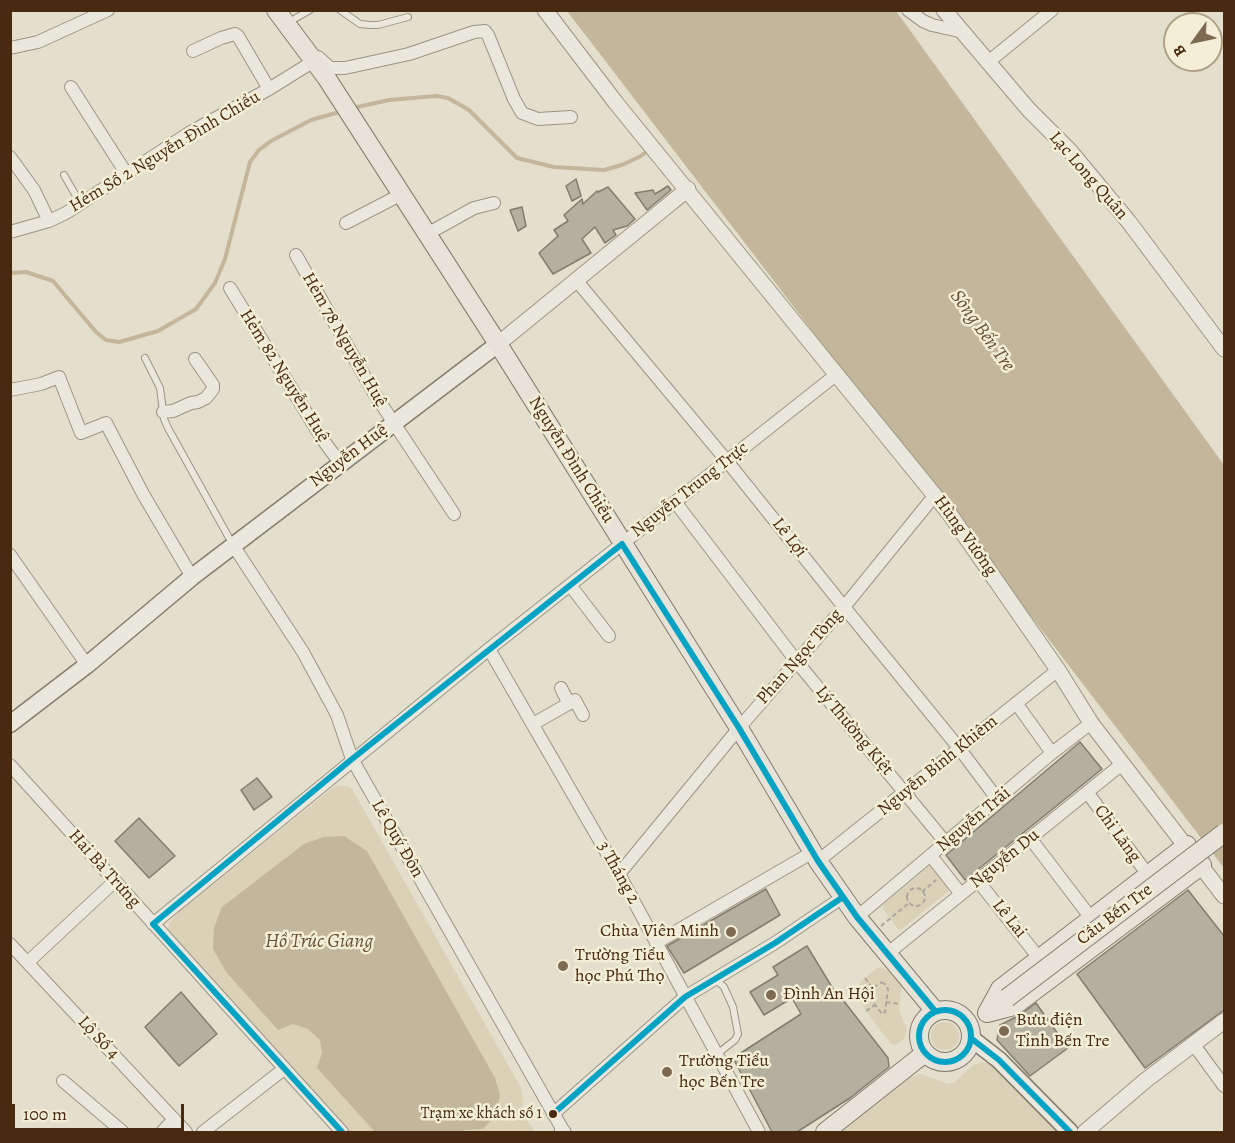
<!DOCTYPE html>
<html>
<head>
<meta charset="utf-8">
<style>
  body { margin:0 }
  #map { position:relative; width:1235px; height:1143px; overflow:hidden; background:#e4dfcc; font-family:Alegreya,serif }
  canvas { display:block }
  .frame { position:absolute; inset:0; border:12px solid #472a0f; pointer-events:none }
  .north { position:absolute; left:1163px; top:12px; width:60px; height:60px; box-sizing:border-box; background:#f4eed7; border:2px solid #afa087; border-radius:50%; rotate:237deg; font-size:16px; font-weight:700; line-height:24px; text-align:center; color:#472a0f }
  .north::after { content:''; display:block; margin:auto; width:21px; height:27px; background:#7e6951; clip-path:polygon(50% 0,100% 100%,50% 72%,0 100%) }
  .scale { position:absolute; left:12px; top:1104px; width:172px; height:27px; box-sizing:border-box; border:3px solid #472a0f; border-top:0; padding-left:8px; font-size:18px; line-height:21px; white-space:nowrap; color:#472a0f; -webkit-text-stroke:4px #f4eed7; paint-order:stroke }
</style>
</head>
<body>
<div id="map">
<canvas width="1235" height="1143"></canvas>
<div class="frame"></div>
<div class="north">B</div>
<div class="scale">100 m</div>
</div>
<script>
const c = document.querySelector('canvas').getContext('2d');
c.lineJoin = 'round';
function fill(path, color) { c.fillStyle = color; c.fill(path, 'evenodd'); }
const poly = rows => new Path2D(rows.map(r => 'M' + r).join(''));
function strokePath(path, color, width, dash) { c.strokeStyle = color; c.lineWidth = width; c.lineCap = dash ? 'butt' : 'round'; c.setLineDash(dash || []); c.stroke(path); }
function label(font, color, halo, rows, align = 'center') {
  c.font = font + ' Alegreya,serif'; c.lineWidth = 5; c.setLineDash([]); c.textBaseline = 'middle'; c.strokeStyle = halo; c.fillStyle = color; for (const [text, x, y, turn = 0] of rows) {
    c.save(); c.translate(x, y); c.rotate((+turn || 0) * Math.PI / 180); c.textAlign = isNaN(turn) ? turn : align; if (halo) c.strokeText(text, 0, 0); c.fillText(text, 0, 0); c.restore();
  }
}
const green = poly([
  [335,786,347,786,351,788,359,801,521,1088,523,1102,522,1113,535,1132,350,1132,168,932,169,923,181,910],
  [932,864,952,888,902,929,898,929,883,909,884,904],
  [881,967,890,972,902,986,899,1009,907,1030,906,1035,903,1040,895,1045,890,1043,866,1011,857,997,857,987,862,981,875,969],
  '931 1036a14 14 0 1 1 28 0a14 14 0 1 1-28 0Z',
  [981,1062,991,1064,999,1068,1057,1128,1058,1132,836,1132,911,1077,921,1074,948,1084,955,1082,973,1065]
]);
const water = poly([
  [567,11,896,11,1224,465,1224,868],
  [344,836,367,851,495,1078,500,1095,496,1115,483,1129,464,1130,461,1132,375,1132,317,1068,322,1053,320,1040,308,1029,293,1024,278,1030,227,973,213,949,214,928,222,907,304,844,324,837]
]);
const stream = poly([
  [353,108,389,100,436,96,448,98,469,110,517,158,554,167,604,170,622,165,641,156,650,149],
  [10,273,26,272,53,281,96,332,106,340,119,342,158,331,196,309,215,283,225,259,250,162,259,150,271,141,311,120,343,111]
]);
const building = poly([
  [576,179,581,196,572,201,566,186,576,179],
  [668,186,671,190,647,210,635,193,653,190,655,194,668,186],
  [608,187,635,219,627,226,613,230,616,235,605,243,595,227,582,239,591,253,553,274,539,253,558,236,554,230,568,221,564,215,582,199,583,204,597,191,598,192,608,187],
  [522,207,526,226,518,231,510,210,522,207],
  [1080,742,1102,769,965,880,946,855,1080,742],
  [257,778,272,797,254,810,241,790,257,778],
  [139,818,175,856,149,878,115,841,139,818],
  [766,889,780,915,684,973,667,946,766,889],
  [1188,890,1224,936,1224,1010,1145,1068,1077,974,1188,890],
  [807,946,835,992,836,991,888,1058,889,1067,850,1098,797,1132,772,1132,733,1058,801,1014,792,998,764,1015,750,992,778,975,773,967,807,946],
  [181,992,217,1034,179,1066,145,1027,181,992],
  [1036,1003,1068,1048,1030,1076,997,1040,1000,1025,1020,1015,1036,1003]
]);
const path = poly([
  '907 897a9 9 0 1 1 18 0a9 9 0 1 1-18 0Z',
  [922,892,936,880],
  [881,926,909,903],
  [865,978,873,988],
  [882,982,887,986,888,990,885,1012,882,1014,873,1002,870,993,873,988,882,982],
  [886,1002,900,1004],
  [866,1011,875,1005]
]);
const service = poly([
  [340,10,360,24,370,25,378,25,408,17],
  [289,22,310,10],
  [64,175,80,203],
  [145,358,160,388,164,419,168,428,233,545],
  [716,980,724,987,733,1007,738,1034,735,1040,717,1054]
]);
const minor = poly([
  [908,10,923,21,932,25,959,31],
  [10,48,38,42,108,10],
  [193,51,221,38,235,34,238,36,269,89],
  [318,57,330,68,345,68,409,54,474,32,485,31,488,35,514,99,522,113,538,119,571,117],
  [987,63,1052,10],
  [71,87,126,173],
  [10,157,34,190,49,221],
  [346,223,402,194],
  [10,232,49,221,66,213,189,133,269,89,314,61],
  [427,234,474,208,494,203],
  [296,255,374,393,454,514],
  [576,280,727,461,844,607,959,748,998,800],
  [230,288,323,440,340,463],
  [10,390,41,384,59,377,81,433,106,423,143,494,192,577],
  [163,412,173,411,191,403,198,402,206,398,213,389,213,385,195,359],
  [676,503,797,662,946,843],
  [233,545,303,652,337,715,352,759,564,1132],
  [10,555,87,665],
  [570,585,609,636],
  [489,649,619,874,759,1132],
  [561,688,569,704],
  [1016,703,1052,753],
  [533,724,575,700,583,715],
  [10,765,342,1132],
  [1087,792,1148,875],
  [1030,838,1091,918],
  [931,856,961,894],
  [818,861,1058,670],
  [619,874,739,728,844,607,935,495],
  [978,881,1039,958],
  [857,917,1052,753,1091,723],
  [153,924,489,649,837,374],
  [656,943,813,852],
  [10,944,186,1132],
  [887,954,1122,764],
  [28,962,115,881],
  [1194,1045,1224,1086],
  [63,1081,123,1132],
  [553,1114,685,997,775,943,843,897],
  [162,1132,174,1119],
  [203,1132,284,1069]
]);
const tertiary = poly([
  [545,10,616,103,949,513,1058,670,1091,723,1224,896],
  [944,10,1029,110,1070,151,1129,222,1224,349],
  [498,344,688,189],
  [562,1132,563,1132],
  [1085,1132,1146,1080,1224,1021]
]);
const secondary = poly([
  [10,724,87,665,192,577,498,344],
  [972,1039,999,1060,1070,1132]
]);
const primary = poly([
  [276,10,326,77,498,344,739,728,818,861,857,917,935,1011],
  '919 1036a26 26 0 1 1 52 0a26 26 0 1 1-52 0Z',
  [987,1013,1014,1006,1202,865],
  [987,1013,1000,989,1187,845],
  [825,1132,925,1053]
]);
const primaryBridge = poly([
  [1007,998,1224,833]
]);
const bus1 = poly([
  '919 1036a26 26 0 1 1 52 0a26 26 0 1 1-52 0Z',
  [972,1039,999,1060,1070,1132],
  [553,1114,685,997,775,943,843,897],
  [342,1132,153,924,352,759,622,544,739,728,818,861,857,917,935,1011]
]);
const markers = [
  [731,932,6,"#7e6951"],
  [563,966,6,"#7e6951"],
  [771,995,6,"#7e6951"],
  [1004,1031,6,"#7e6951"],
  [667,1072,6,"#7e6951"],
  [553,1114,5,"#472a0f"]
];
const busNames = [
  ["Trạm xe khách số 1",542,1114]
];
const streetNames = [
  ["Hẻm Số 2 Nguyễn Đình Chiểu",165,152,-31],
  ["Lạc Long Quân",1088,176,49],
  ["Hẻm 78 Nguyễn Huệ",344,340,60],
  ["Hẻm 82 Nguyễn Huệ",284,376,58],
  ["Nguyễn Huệ",349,456,-37],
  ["Nguyễn Đình Chiểu",571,460,58],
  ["Nguyễn Trung Trực",690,490,-38],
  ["Hùng Vương",965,536,54],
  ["Lê Lợi",789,538,52],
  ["Phan Ngọc Tòng",800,657,-49],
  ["Lý Thường Kiệt",854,731,50],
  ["Nguyễn Bỉnh Khiêm",938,766,-39],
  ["Nguyễn Trãi",974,820,-40],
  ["Chi Lăng",1117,834,54],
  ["Lê Quý Đôn",397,839,60],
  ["Nguyễn Du",1005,859,-39],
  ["Hai Bà Trưng",104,869,48],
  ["3 Tháng 2",618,873,61],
  ["Cầu Bến Tre",1115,915,-37],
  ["Lê Lai",1009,919,51],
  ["Lộ Số 4",98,1038,47]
];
const poiNames = [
  ["Chùa Viên Minh",719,932,"right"],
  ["Trường Tiểu",575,956],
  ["học Phú Thọ",575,977],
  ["Đình An Hội",783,995],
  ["Bưu điện",1016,1021],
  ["Tỉnh Bến Tre",1016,1042],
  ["Trường Tiểu",679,1062],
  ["học Bến Tre",679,1083]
];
const waterNames = [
  ["Sông Bến Tre",982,331,54],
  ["Hồ Trúc Giang",319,942]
];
fill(green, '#dad1b6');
fill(water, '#c3b69a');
strokePath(stream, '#c3b69a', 4);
fill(building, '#b5afa0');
strokePath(building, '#847c6e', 1.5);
strokePath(service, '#9b9486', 8);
strokePath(minor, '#9b9486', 14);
strokePath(tertiary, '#9b9486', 17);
strokePath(secondary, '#847c6e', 19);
strokePath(primary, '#847c6e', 20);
strokePath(path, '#aca79c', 2, [4.5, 3]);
strokePath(service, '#eae7dd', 6);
strokePath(minor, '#eae7dd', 12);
strokePath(tertiary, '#eae7dd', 15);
strokePath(secondary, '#eae7dd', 16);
strokePath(primary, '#e7e3d8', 18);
strokePath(primaryBridge, '#847c6e', 20, []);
strokePath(primaryBridge, '#e7e3d8', 18);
strokePath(bus1, '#04a3c4', 6);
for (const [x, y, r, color] of markers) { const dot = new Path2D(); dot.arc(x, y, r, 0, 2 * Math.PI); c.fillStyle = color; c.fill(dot); strokePath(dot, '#f4eed7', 2); }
label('16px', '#472a0f', '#f4eed7', busNames, 'right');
label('18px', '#472a0f', '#f4eed7', streetNames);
label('18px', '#472a0f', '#f4eed7', poiNames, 'left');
label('italic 20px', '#684f32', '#f4eed7', waterNames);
</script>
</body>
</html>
